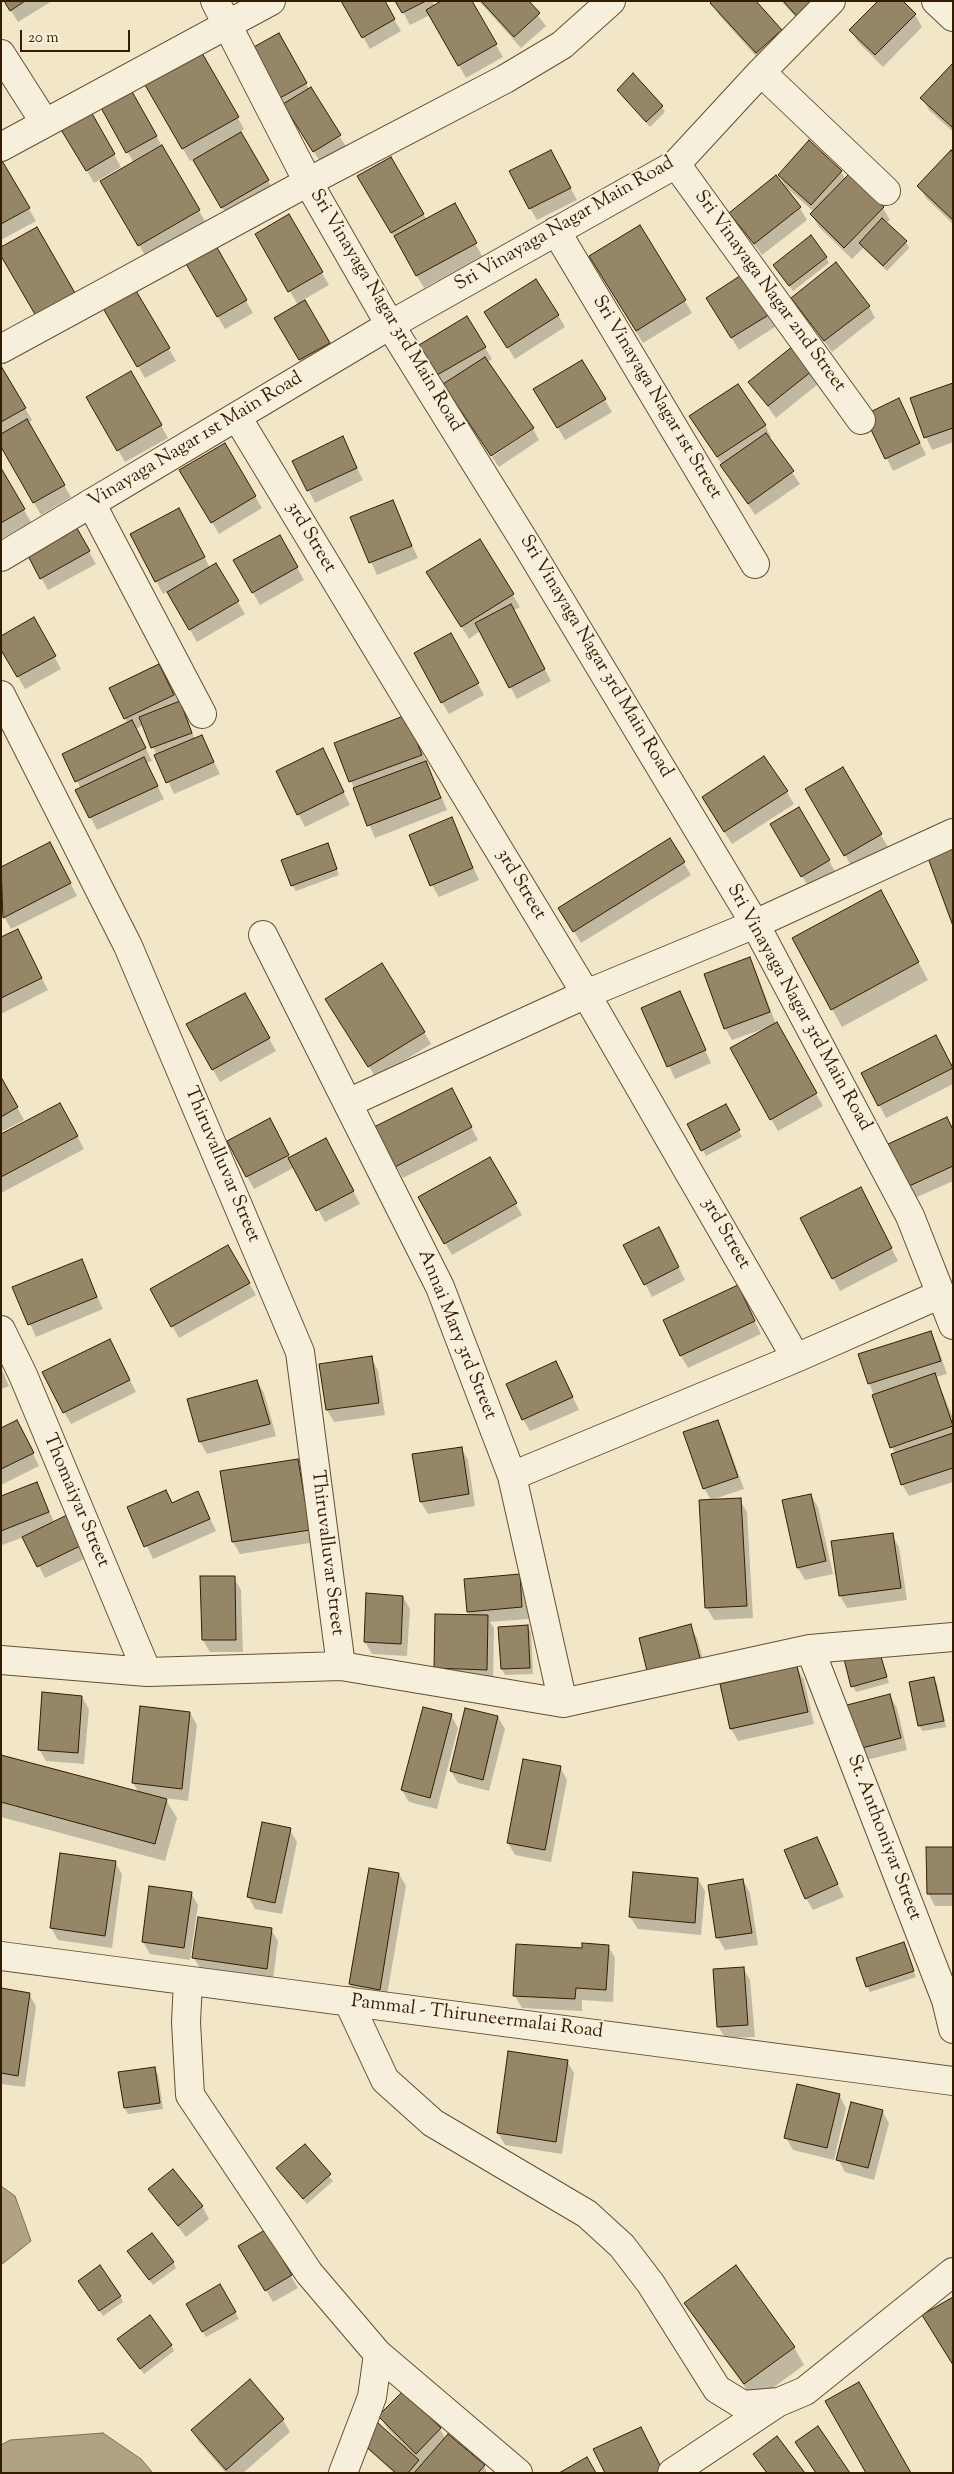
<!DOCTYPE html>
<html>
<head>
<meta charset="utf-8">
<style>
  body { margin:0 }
  #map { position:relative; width:954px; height:2474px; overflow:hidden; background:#f1e7c8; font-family:"Sorts Mill Goudy",serif }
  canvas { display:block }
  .frame { position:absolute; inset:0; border:2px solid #341d00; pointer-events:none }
  .scale { position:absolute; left:20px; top:30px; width:110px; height:22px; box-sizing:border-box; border:2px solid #341d00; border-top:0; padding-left:6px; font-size:15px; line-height:18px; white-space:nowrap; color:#341d00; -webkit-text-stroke:4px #f6efdb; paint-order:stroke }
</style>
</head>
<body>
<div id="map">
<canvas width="954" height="2474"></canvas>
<div class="frame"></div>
<div class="scale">20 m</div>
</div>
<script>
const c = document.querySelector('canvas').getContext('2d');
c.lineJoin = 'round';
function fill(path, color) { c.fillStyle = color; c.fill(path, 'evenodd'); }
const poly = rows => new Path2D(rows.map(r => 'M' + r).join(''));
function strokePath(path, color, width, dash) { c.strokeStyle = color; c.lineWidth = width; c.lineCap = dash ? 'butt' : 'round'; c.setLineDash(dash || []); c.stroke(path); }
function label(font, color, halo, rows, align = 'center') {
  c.font = font + ' "Sorts Mill Goudy",serif'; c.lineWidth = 4; c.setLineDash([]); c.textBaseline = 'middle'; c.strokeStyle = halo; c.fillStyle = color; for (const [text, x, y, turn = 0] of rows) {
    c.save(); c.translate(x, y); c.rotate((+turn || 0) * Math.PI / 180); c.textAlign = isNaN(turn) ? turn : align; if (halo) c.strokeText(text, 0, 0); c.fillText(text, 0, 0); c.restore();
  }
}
const water = poly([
  [1,2186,15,2196,31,2241,1,2265,1,2186],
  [103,2433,141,2459,153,2473,1,2473,1,2445,10,2440,103,2433]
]);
const shadow = poly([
  [5,1,52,1,18,22],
  [342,1,383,1,401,31,370,49],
  [397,1,432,1,435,6,471,1,503,57,466,78,430,15,410,25],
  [479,1,527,1,546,26,521,48],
  [781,1,830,1,810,33],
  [901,1,915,15,922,27,883,67,858,42,851,30],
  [712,3,781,30,788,42,763,64,719,15],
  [279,34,309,89,347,148,321,163,292,117,254,48],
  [202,54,244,129,240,132,275,193,229,219,194,159,190,161,146,86],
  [953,65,953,132,929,110,922,98],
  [130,90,206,223,146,257,102,181,134,163,101,106],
  [618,90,662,107,665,112,650,127],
  [90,112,121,167,94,183,62,128],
  [809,142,841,172,846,180,883,208,890,220,886,223,906,242,909,248,887,271,863,248,852,259,819,227,812,215,814,212,786,187,779,175],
  [953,154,953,224,926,198,919,186],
  [390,159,427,220,461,217,482,256,424,288,359,177],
  [1,161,36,221,1,240],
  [557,164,577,200,537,220,530,208],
  [800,208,807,220,762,255,731,213],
  [289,216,329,285,303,300,336,355,307,372,275,318,298,305,256,234],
  [640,226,692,313,643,343,597,268],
  [215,246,253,313,225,329,186,262],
  [826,257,829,263,793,291,778,271],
  [749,272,781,323,739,350,714,311],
  [132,286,176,361,145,378,102,303],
  [793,298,869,306,875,318,832,352],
  [558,315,565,327,515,359,493,324],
  [467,318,492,359,487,362,491,455,451,397,421,345],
  [792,348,818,384,776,418,750,382],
  [582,361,612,412,565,440,535,389],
  [1,368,32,420,28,423,71,497,41,515,1,445],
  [131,373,168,438,125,462,88,397],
  [953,385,953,442,932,450,926,437],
  [899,400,926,455,893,471,866,415],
  [765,425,771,437,769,439,800,484,755,515,698,428],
  [533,429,539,440,499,467,492,457],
  [342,438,363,480,315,503,294,461],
  [225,445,262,508,219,534,181,470],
  [1,471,31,522,1,539],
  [392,502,418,558,377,575,352,518],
  [186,522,210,568,216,565,245,614,197,642,168,591,163,594,132,535],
  [74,525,96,564,48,590,26,551],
  [280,536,304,580,260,605,235,561],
  [480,540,520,607,513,611,551,681,517,699,480,631,469,639,435,584],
  [34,619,61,669,25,689,1,647],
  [458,646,484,695,449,714,442,702],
  [159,665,183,709,195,739,201,736,220,774,174,794,143,725,136,729,152,761,146,763,164,799,97,830,77,790,81,789,77,781,128,724,110,688],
  [412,729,447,810,375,838,335,743],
  [329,762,350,805,305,827,277,772],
  [842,768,888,847,852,867,807,789],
  [787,792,794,804,732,844,710,810],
  [799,809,836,873,809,888,772,824],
  [451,819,479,880,439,897,432,885],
  [669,840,691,875,581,943,567,920],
  [330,850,339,875,296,891,292,885],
  [56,855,77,896,11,929,1,911,1,868],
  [890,910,928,980,842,1027,832,1009],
  [1,939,24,943,48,990,1,1014],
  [749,959,756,971,776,1024,823,1106,778,1131,731,1049,766,1028,732,1040,725,1028],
  [679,993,711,1063,675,1079,643,1009],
  [244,994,276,1051,220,1082,188,1025],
  [334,1011,424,1032,431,1044,376,1078],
  [942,1049,953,1070,953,1084,886,1118,863,1074],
  [1,1079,24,1120,1,1132],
  [458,1102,478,1140,403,1178,396,1166],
  [725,1105,742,1137,706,1156,689,1124],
  [67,1117,84,1149,1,1193,1,1135],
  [953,1130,953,1181,915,1198,908,1186],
  [276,1132,290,1158,333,1152,360,1204,325,1222,295,1167,254,1189,228,1142],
  [489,1158,522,1215,452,1255,419,1198],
  [867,1201,898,1261,840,1291,802,1218],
  [665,1240,685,1280,652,1297,625,1245],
  [228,1247,256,1295,179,1338,152,1289],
  [81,1261,103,1309,36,1337,14,1288],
  [738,1287,761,1334,688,1368,681,1356],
  [930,1333,937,1345,947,1374,936,1377,953,1418,953,1482,909,1496,902,1484,895,1454,859,1355],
  [110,1340,136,1392,71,1424,64,1412],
  [371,1358,378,1370,385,1415,334,1422,327,1410],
  [556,1362,579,1410,530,1431,523,1419],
  [1,1368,9,1386,1,1389],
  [257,1381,264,1393,276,1436,207,1454,200,1442],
  [717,1422,724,1434,744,1489,711,1500,704,1488],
  [1,1429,23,1434,39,1466,1,1485],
  [461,1448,468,1460,475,1506,428,1514,421,1502],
  [297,1460,304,1473,316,1542,240,1554,233,1542,222,1472],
  [37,1484,54,1522,69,1516,90,1556,45,1578,24,1537,2,1545,1,1543,1,1498],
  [166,1492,173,1504,198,1493,216,1531,153,1559,129,1508],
  [811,1495,818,1507,833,1574,805,1580,798,1568],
  [740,1500,747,1512,753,1618,714,1620,707,1608,701,1502],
  [892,1535,899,1547,907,1600,847,1608,840,1596],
  [519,1575,526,1588,529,1619,490,1622,494,1628,493,1682,443,1680,436,1668,471,1616,468,1612],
  [234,1578,241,1590,243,1652,210,1652,203,1640],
  [403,1597,410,1609,407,1656,372,1654,365,1642],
  [690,1626,697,1638,707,1674,650,1675],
  [528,1627,531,1632,533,1674,505,1675,502,1669,499,1628],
  [878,1651,889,1683,856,1692,853,1686],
  [797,1668,804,1680,814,1724,738,1741,731,1729,721,1685],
  [934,1678,937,1684,946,1727,923,1731,919,1726],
  [890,1696,897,1708,907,1750,866,1760,859,1748],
  [82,1697,89,1709,84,1764,46,1761,39,1749],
  [190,1713,197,1725,188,1801,165,1798,177,1818,165,1861,1,1817,1,1757,139,1793,133,1783],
  [451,1715,458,1728,437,1809,409,1802,402,1790],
  [498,1717,505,1729,489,1791,458,1783,451,1771],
  [560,1767,567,1780,551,1862,515,1855,508,1843],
  [290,1830,297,1842,282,1914,255,1909,248,1896],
  [816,1838,844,1897,813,1910,806,1898],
  [953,1849,953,1906,935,1906,928,1893],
  [115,1862,122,1874,112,1948,58,1940,51,1928],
  [399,1874,406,1886,386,2001,357,1996,350,1984],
  [698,1879,705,1891,701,1935,638,1929,630,1917],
  [743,1880,750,1893,758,1945,725,1950,718,1938,709,1886],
  [191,1893,198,1905,190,1960,150,1954,143,1942],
  [271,1929,278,1941,273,1980,201,1970,194,1958],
  [903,1944,916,1977,870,1992,867,1986],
  [608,1946,615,1958,613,2002,582,2000,582,2011,522,2008,515,1996,583,1949],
  [743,1968,750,1980,755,2037,725,2038,718,2026],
  [1,1990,29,1994,36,2006,25,2087,1,2084],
  [567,2061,574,2073,562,2154,505,2145,498,2133],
  [154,2068,158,2074,163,2109,128,2114,125,2108,120,2073],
  [839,2095,846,2108,834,2160,793,2150,786,2138],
  [882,2111,889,2123,874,2180,845,2172,838,2159],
  [304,2146,333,2181,307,2204,278,2169],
  [149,2189,202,2206,209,2219,186,2237],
  [265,2232,298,2288,273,2302,240,2246],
  [132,2257,173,2262,176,2268,153,2285],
  [220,2286,239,2319,206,2337,187,2304],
  [83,2287,120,2296,123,2302,103,2316],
  [686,2303,794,2347,804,2365,755,2401,696,2320],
  [122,2345,171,2345,174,2351,144,2374],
  [249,2381,283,2420,290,2432,243,2473,226,2473,199,2442,192,2430],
  [380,2416,440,2429,445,2438,484,2466,487,2473,394,2473,366,2448,363,2442,400,2442,387,2428]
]);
const building = poly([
  [4,1,25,1,10,11,4,1],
  [341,1,385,1,395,19,362,38,341,1],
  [395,1,426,1,402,13,395,1],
  [441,1,472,1,497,44,458,66,426,10,441,1],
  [481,1,529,1,540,13,514,37,481,1],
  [712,1,756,1,782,30,756,53,710,3,712,1],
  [783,1,825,1,802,22,783,1],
  [878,1,903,1,916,14,875,55,849,30,878,1],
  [279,33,307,83,280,98,252,48,279,33],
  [202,53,239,117,182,149,145,85,202,53],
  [953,63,953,126,952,127,920,98,953,63],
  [633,73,663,106,646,122,617,90,633,73],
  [311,87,341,135,313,152,283,104,311,87],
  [130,88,157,136,126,153,100,106,130,88],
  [90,110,115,154,86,171,60,128,90,110],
  [241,132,269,180,221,208,193,160,241,132],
  [809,140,842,171,811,205,778,175,809,140],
  [162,145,200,210,138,246,100,181,162,145],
  [551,150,571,188,529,209,509,171,551,150],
  [951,150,953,153,953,220,917,186,951,150],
  [391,157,424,214,391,233,357,176,391,157],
  [1,159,30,208,1,224,1,159],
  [849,174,884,207,844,248,810,214,849,174],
  [776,175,801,207,754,244,729,213,776,175],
  [455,203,477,243,416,276,394,236,455,203],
  [289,214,323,272,288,292,255,234,289,214],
  [882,218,907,241,883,266,859,243,882,218],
  [640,225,686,300,636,331,589,256,640,225],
  [37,227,75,293,36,316,1,256,1,247,37,227],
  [811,235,827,257,789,286,773,265,811,235],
  [215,244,247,300,217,317,185,262,215,244],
  [836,262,870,306,824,341,791,298,836,262],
  [749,270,775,311,731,338,706,298,749,270],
  [536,279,559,315,507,348,484,312,536,279],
  [132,284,170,348,137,367,100,303,132,284],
  [305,300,330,343,299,360,274,318,305,300],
  [467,316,486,347,437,375,419,345,467,316],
  [793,346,812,371,768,406,748,382,793,346],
  [485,357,534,428,491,456,443,384,485,357],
  [582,360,606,399,557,428,533,389,582,360],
  [1,366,26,408,1,422,1,366],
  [131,371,162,425,117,451,86,397,131,371],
  [953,383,953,428,924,438,910,398,953,383],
  [738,384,766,425,717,457,689,416,738,384],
  [899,398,920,443,885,459,864,415,899,398],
  [27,419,65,485,33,503,1,447,1,434,27,419],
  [766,433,794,471,748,504,720,465,766,433],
  [343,436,357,468,307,491,292,461,343,436],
  [225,443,256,496,211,523,179,470,225,443],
  [1,468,25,509,1,523,1,468],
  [393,500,412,546,369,563,350,517,393,500],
  [179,508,205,557,155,582,130,534,179,508],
  [74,523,90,551,40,579,25,550,74,523],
  [280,535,298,567,252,593,233,560,280,535],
  [480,539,514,594,461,627,426,572,480,539],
  [216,563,239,601,189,630,167,592,216,563],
  [511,604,545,669,509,688,475,623,511,604],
  [34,617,56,656,17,677,1,650,1,636,34,617],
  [451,633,479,683,441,703,414,653,451,633],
  [159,664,174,695,124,719,109,688,159,664],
  [180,701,192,733,151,748,139,717,180,701],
  [406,715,422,755,349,782,334,743,406,715],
  [132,720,146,748,75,782,62,754,132,720],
  [202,735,214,762,166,783,154,755,202,735],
  [323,748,344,792,297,815,276,771,323,748],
  [764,756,788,791,724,832,702,797,764,756],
  [144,757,158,786,89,818,75,790,144,757],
  [426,761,441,798,367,826,353,788,426,761],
  [843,767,882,834,844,856,805,789,843,767],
  [799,807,830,860,801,877,770,824,799,807],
  [452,817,473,868,430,886,409,835,452,817],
  [670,838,685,862,573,932,558,908,670,838],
  [50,842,71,883,3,918,1,867,50,842],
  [328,843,337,869,291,886,281,860,328,843],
  [953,849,953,926,928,858,953,849],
  [881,890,919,962,831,1010,792,938,881,890],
  [18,929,42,978,1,998,1,937,18,929],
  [750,957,770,1012,724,1029,704,974,750,957],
  [382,963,425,1032,368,1067,325,999,382,963],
  [680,991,706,1050,667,1067,641,1008,680,991],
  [245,993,270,1038,212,1070,186,1024,245,993],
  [777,1022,817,1093,770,1120,730,1048,777,1022],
  [936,1035,953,1068,878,1106,861,1073,936,1035],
  [1,1077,18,1107,1,1117,1,1077],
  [452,1088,472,1127,395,1167,374,1127,452,1088],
  [60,1103,78,1136,1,1177,1,1134,60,1103],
  [726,1104,740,1130,701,1151,687,1124,726,1104],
  [947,1117,953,1130,953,1166,907,1187,888,1144,947,1117],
  [270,1118,289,1155,246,1177,227,1141,270,1118],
  [326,1138,354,1191,316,1211,288,1158,326,1138],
  [490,1157,517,1203,444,1244,418,1197,490,1157],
  [861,1187,892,1248,832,1279,800,1218,861,1187],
  [659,1227,679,1267,644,1285,623,1245,659,1227],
  [228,1245,250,1283,171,1327,150,1289,228,1245],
  [82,1259,97,1297,28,1325,12,1287,82,1259],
  [738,1285,755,1321,680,1356,663,1320,738,1285],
  [931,1331,941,1361,868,1384,858,1354,931,1331],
  [110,1339,130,1380,63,1413,42,1372,110,1339],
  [372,1356,379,1403,326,1410,319,1364,372,1356],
  [556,1361,573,1397,522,1420,506,1384,556,1361],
  [935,1373,953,1426,890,1448,872,1395,935,1373],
  [257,1380,270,1424,199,1442,187,1399,257,1380],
  [17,1420,34,1453,1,1469,1,1428,17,1420],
  [718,1420,738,1477,703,1489,683,1432,718,1420],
  [953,1433,953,1468,901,1485,891,1454,953,1433],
  [462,1447,469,1494,420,1502,412,1454,462,1447],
  [298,1459,310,1530,232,1542,220,1471,298,1459],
  [37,1482,49,1512,1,1531,1,1496,37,1482],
  [166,1490,172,1503,198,1491,210,1519,144,1547,127,1507,166,1490],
  [811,1494,826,1561,797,1568,782,1500,811,1494],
  [741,1498,747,1606,705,1608,699,1500,741,1498],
  [69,1514,84,1544,37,1567,22,1537,69,1514],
  [893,1533,901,1588,839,1596,831,1541,893,1533],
  [520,1574,522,1607,467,1612,464,1579,520,1574],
  [200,1576,235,1576,236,1640,202,1640,200,1576],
  [366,1593,403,1596,401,1644,364,1642,366,1593],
  [435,1614,488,1615,487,1670,434,1668,435,1614],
  [691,1624,701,1662,648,1675,639,1638,691,1624],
  [528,1625,530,1668,501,1669,498,1627,528,1625],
  [879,1650,887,1677,851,1687,844,1659,879,1650],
  [797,1666,808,1712,730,1729,720,1684,797,1666],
  [934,1677,944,1721,918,1726,909,1682,934,1677],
  [42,1692,82,1696,78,1753,38,1750,42,1692],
  [890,1694,901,1738,858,1749,847,1705,890,1694],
  [140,1706,190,1712,182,1789,132,1783,140,1706],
  [423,1707,452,1714,430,1798,401,1790,423,1707],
  [465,1708,498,1716,483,1780,450,1771,465,1708],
  [1,1755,167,1799,155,1844,1,1802,1,1755],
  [523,1759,561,1766,545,1850,507,1843,523,1759],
  [262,1822,291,1828,275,1903,247,1897,262,1822],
  [817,1837,838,1884,805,1899,784,1850,817,1837],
  [926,1847,953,1847,953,1894,927,1894,926,1847],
  [60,1853,116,1861,105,1936,50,1928,60,1853],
  [369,1868,399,1873,380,1990,349,1984,369,1868],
  [633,1872,698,1878,695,1923,629,1917,633,1872],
  [743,1879,752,1933,716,1938,708,1885,743,1879],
  [149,1886,192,1892,184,1948,142,1942,149,1886],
  [198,1917,272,1928,267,1969,192,1958,198,1917],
  [904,1942,914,1971,866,1987,856,1958,904,1942],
  [582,1943,609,1945,606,1990,576,1988,575,1999,513,1996,516,1944,582,1948,582,1943],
  [744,1967,748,2025,717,2027,713,1969,744,1967],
  [1,1988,30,1993,18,2076,1,2073,1,1988],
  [508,2051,568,2060,556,2142,497,2133,508,2051],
  [155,2067,160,2103,124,2108,118,2072,155,2067],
  [797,2084,840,2094,827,2148,784,2138,797,2084],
  [851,2102,883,2110,868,2168,836,2160,851,2102],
  [305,2144,331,2174,303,2199,276,2168,305,2144],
  [173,2169,203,2206,178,2226,148,2189,173,2169],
  [265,2230,292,2275,265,2291,238,2246,265,2230],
  [152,2233,174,2262,149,2280,127,2251,152,2233],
  [100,2265,121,2296,99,2311,78,2281,100,2265],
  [736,2265,795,2347,744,2384,684,2303,736,2265],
  [220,2284,236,2312,202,2332,186,2304,220,2284],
  [953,2297,953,2365,922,2315,953,2297],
  [150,2315,172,2345,140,2369,117,2339,150,2315],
  [250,2379,284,2419,226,2470,191,2430,250,2379],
  [859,2382,911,2473,866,2473,825,2401,859,2382],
  [403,2391,441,2428,416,2454,378,2416,403,2391],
  [378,2423,419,2460,408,2473,396,2473,361,2442,378,2423],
  [818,2426,850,2473,816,2473,795,2442,818,2426],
  [641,2427,664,2473,605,2473,593,2449,641,2427],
  [448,2434,485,2465,478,2473,414,2473,448,2434],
  [777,2436,805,2473,767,2473,753,2454,777,2436],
  [587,2457,596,2473,559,2473,587,2457]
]);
const minor = poly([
  [215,1,308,182,390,325,528,547,755,924,910,1216,953,1325],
  [936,1,953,17],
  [1,54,45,123],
  [761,72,886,191],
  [1,147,271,1],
  [676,164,861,420],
  [556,231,755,564],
  [1,349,308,182,505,79,562,45,611,1],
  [237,417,586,994,796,1358],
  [91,503,202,714],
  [1,557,390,325,676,164,761,72,831,1],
  [1,695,128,946,300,1352,341,1666],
  [263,935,440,1287,512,1476,563,1703],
  [348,1103,586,994,755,924,953,833],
  [1,1330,23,1375,147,1672],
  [512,1476,796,1358,941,1294],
  [810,1649,946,2000,953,2029],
  [1,1660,147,1672,341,1666,563,1703,810,1649,953,1637],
  [1,1956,953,2081],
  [188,1981,186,2022,190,2095,309,2273,378,2354,518,2473],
  [348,2001,385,2080,433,2123,587,2214,622,2246,651,2284,717,2389,743,2405,779,2402,805,2391,953,2272],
  [343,2473,372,2397,378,2354],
  [672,2473,777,2403]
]);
const streetNames = [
  ["Sri Vinayaga Nagar Main Road",565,225,-30],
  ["Sri Vinayaga Nagar 2nd Street",769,292,54],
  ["Sri Vinayaga Nagar 3rd Main Road",385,311,59],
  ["Sri Vinayaga Nagar 1st Street",656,398,59],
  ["Vinayaga Nagar 1st Main Road",196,441,-31],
  ["3rd Street",310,538,59],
  ["Sri Vinayaga Nagar 3rd Main Road",595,657,59],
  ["3rd Street",520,885,59],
  ["Sri Vinayaga Nagar 3rd Main Road",798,1008,61],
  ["Thiruvalluvar Street",221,1165,67],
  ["3rd Street",725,1234,60],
  ["Annai Mary 3rd Street",456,1335,68],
  ["Thomaiyar Street",75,1501,67],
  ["Thiruvalluvar Street",326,1553,83],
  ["St. Anthoniyar Street",883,1838,69],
  ["Pammal - Thiruneermalai Road",477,2018,7]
];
fill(water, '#b1a284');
strokePath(water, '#7f6d4f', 1);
fill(shadow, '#0003');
fill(building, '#968668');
strokePath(building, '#341d00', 1);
strokePath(minor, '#635032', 30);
strokePath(minor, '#f6efdb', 28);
label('19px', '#341d00', '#f6efdb', streetNames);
</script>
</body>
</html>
